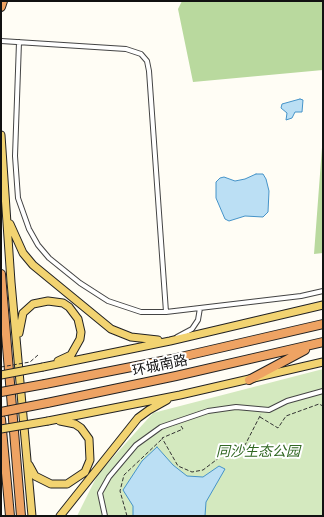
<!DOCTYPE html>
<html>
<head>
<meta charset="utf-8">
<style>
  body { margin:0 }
  #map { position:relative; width:324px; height:517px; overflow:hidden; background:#fffdf5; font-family:Bitter,serif }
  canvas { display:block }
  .frame { position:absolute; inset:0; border:2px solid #111; pointer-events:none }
</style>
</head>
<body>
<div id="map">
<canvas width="324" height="517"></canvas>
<div class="frame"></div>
</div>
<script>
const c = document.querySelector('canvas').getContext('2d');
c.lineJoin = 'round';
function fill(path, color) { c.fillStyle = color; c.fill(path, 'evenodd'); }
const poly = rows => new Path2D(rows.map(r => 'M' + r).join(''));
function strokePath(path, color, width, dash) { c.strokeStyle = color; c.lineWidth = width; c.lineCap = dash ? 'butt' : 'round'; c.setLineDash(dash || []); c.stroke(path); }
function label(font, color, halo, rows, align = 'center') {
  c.font = font + ' Bitter,"Noto Sans SC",serif'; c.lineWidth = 4; c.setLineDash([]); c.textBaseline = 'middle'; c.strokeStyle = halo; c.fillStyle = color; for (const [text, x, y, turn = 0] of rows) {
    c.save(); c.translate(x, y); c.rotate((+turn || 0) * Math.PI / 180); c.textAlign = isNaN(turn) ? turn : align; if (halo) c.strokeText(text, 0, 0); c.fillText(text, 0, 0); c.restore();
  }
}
const green = poly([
  [323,369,323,516,77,516,98,474,153,413]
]);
const forest = poly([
  [182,1,323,1,323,70,193,82,178,9],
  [323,134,323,253,314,254]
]);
const water = poly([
  [300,99,303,100,302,112,295,112,292,118,286,120,287,113,281,108,282,104,300,99],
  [256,174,263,174,266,179,269,191,268,212,263,217,245,216,229,221,225,219,216,198,216,182,220,178,224,177,235,181,245,179,256,174],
  [157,447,173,465,187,476,203,477,219,466,225,469,206,502,205,516,133,516,133,506,123,490,142,461,157,447]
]);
const path = poly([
  [260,417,278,428,286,416,319,404,323,406],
  [181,426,183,429,162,438,178,466,192,472,203,470,228,451,237,455,243,449,261,414],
  [127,516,120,491,124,475,162,439]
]);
const street = poly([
  [1,41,126,49,141,54,147,61,149,71,166,312],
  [19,42,15,156,18,198,29,229,38,245,49,258,80,283,108,301,141,312,166,312,301,296,323,291],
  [177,337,192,329,198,320,200,308],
  [105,516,100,493,109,477,136,445,161,427,208,411,236,407,269,410,287,401,323,391]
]);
const primary = poly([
  [1,135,11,282,32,516],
  [10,224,23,253,33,265,111,329,131,337,158,340],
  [19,333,23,313,33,304,48,301,63,303,69,307,78,319,81,332,80,339,71,355,58,361],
  [43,367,170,341,323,305],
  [48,421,180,395,323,362],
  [29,465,35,476,51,484,67,484,85,472,90,460,89,439,81,428,75,424,60,421],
  [60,516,138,418,149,410,167,400]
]);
const highway = poly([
  [1,7,3,1],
  [1,274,21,516],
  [249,380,305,350],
  [45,384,172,359,323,324],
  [47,403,176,376,323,342],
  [1,419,10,516]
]);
const pathBridge = poly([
  [1,367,30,362,38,355]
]);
const primaryBridge = poly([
  [1,375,43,367],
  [1,429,48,421]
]);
const highwayBridge = poly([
  [1,392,45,384],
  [1,412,47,403]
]);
const streetNames = [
  ["环城南路",160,366,-12]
];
const parkNames = [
  ["同沙生态公园",258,452]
];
fill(green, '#d4e9bf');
fill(forest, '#b9d99e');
fill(water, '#bbdff4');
strokePath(water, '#4593c8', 1);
strokePath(street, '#444', 6);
strokePath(primary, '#222', 9);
strokePath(highway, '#222', 10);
strokePath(path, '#333', 1, [4, 2]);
strokePath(street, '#fff', 4);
strokePath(primary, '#f2d371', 7);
strokePath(highway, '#eea363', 8);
strokePath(primaryBridge, '#222', 9, []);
strokePath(highwayBridge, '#222', 10, []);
strokePath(pathBridge, '#333', 1, [4, 2]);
strokePath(primaryBridge, '#f2d371', 7);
strokePath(highwayBridge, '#eea363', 8);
label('14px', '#111', '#fff', streetNames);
label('italic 14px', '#306722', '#fff', parkNames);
</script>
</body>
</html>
